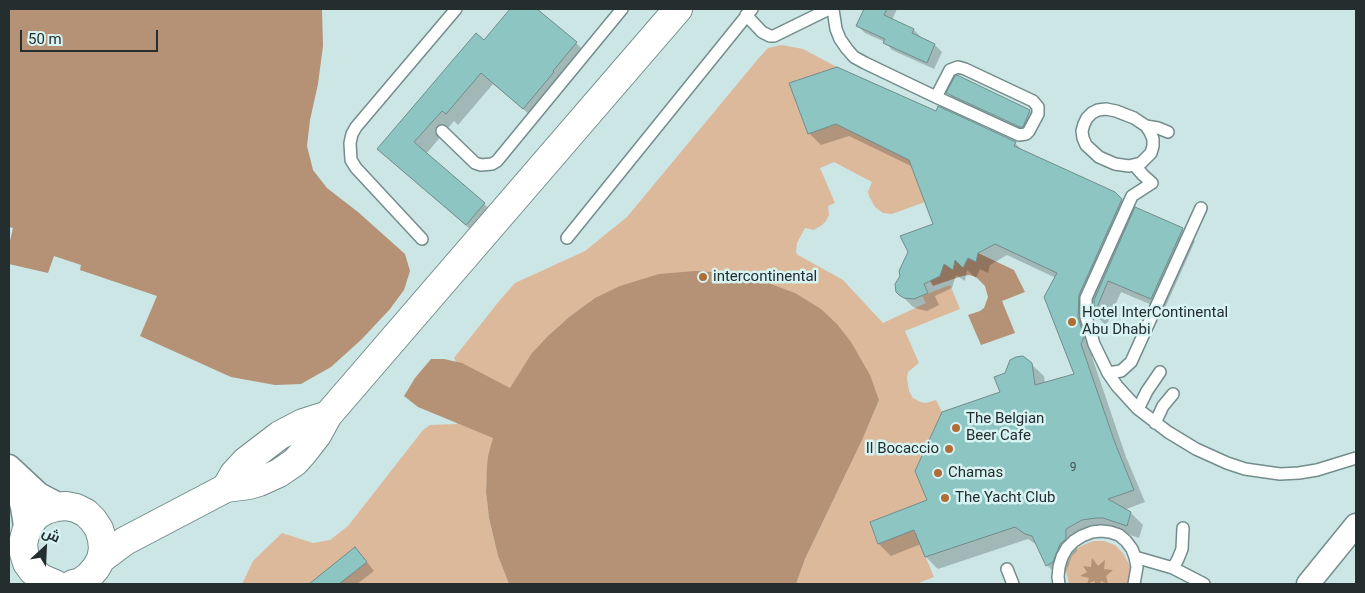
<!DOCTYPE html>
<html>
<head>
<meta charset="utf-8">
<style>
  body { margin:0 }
  #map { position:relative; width:1365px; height:593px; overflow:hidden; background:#cbe6e5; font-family:Roboto,Cairo,sans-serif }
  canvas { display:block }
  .frame { position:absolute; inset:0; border:10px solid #242e2e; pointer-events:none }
  .north { position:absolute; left:20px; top:523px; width:50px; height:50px; -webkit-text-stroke:4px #d8f4f2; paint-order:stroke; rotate:25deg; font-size:14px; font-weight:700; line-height:20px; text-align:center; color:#242e2e }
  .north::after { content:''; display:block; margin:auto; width:18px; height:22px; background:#242e2e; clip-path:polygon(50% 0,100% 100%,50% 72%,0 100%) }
  .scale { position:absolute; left:20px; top:30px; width:138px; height:22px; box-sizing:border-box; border:2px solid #242e2e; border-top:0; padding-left:6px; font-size:15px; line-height:18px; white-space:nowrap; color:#242e2e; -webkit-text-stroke:4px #d8f4f2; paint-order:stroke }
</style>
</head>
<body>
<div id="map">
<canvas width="1365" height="593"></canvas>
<div class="frame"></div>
<div class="north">ش</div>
<div class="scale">50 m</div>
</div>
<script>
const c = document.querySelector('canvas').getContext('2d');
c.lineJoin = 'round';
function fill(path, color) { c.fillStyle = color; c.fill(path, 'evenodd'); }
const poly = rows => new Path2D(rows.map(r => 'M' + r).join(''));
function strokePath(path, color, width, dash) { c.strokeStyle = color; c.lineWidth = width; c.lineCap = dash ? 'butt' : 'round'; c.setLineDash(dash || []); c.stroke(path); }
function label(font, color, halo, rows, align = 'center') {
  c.font = font + ' Roboto,sans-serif'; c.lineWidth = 5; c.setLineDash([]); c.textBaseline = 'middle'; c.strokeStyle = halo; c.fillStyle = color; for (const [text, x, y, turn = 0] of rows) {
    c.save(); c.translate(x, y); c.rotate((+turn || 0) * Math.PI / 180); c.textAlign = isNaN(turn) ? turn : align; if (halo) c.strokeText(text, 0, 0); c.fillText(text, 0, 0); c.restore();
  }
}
const green = poly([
  [782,45,803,49,837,67,789,83,808,133,836,124,909,160,925,202,892,214,883,213,875,207,869,196,868,192,872,182,834,162,820,168,835,203,828,206,829,215,826,221,822,225,814,230,805,228,797,243,796,252,798,255,843,280,883,323,926,303,922,296,950,285,960,309,905,331,919,363,908,372,907,378,909,391,913,398,920,402,926,403,936,400,942,412,915,471,927,500,870,522,878,544,914,529,934,577,916,584,796,584,805,559,863,438,879,400,595,298,569,317,549,335,488,456,486,492,489,518,498,556,509,584,242,584,253,561,282,533,313,543,330,540,348,526,423,430,430,425,457,424,461,372,454,358,500,300,515,283,585,251,627,217,758,59,768,48],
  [1093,541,1104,541,1115,545,1123,553,1130,566,1130,577,1127,584,1069,584,1066,571,1067,565,1072,555,1079,547]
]);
const water = poly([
  [9,9,322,9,323,46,318,84,310,120,307,146,313,170,327,188,358,212,405,254,410,271,404,290,390,309,362,339,331,367,301,384,275,385,231,377,140,336,157,296,80,270,81,265,54,256,48,273,9,264,9,245,13,228,9,227],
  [978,253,1014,270,1025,292,1002,301,1015,333,981,345,968,315,980,311,984,308,988,297,985,286,976,277,969,275,962,276,933,286,930,281,941,273,944,264,953,270,955,260,963,267,968,258,976,261],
  [695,271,729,273,760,280,795,293,821,309,837,324,851,342,870,375,879,400,863,438,805,559,796,584,509,584,498,556,489,518,486,492,487,466,488,456,493,438,418,407,404,396,415,378,431,359,444,359,462,363,510,388,532,353,549,335,569,317,595,298,620,286,659,274],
  [1092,558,1098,566,1105,560,1104,569,1113,570,1106,576,1108,584,1101,581,1100,584,1096,584,1094,581,1087,584,1089,578,1080,576,1087,572,1083,566,1091,567]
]);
const shadow = poly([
  [512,9,535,9,576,43,587,54,535,119,493,84,458,125,454,121,426,154,484,204,496,215,478,236,390,160,378,149,484,41],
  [865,9,897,9,892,20,914,30,921,37,920,38,935,45,942,52,934,69,892,50,885,42,865,33,858,26],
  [791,84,936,113,1015,143,1025,153,1115,193,1134,213,1182,229,1195,241,1164,310,1121,292,1106,326,1095,314,1095,299,1091,307,1090,330,1096,350,1092,357,1126,457,1145,502,1124,510,1131,513,1143,525,1139,538,1116,530,1078,542,1077,551,1072,556,1065,574,1059,577,1047,565,1037,545,1028,539,938,569,926,557,921,544,891,556,879,544,872,522,928,501,1002,393,1031,364,1044,376,1045,384,1076,374,1056,278,1007,255,990,265,988,273,980,269,976,278,967,270,965,281,956,275,952,288,935,296,939,305,927,311,918,309,913,307,897,291,935,224,913,167,849,136,821,145,809,133],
  [948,93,1030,111,1038,119,1031,134,956,101],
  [363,557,374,571,357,584,315,584,314,582]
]);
const building = poly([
  [510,9,537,9,577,42,553,71,554,72,523,109,481,73,446,114,442,111,414,142,485,203,466,225,377,149,476,33,484,40,510,9],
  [864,9,887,9,884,15,914,29,912,33,935,44,927,63,883,43,885,39,856,26,864,9],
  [837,67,936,111,938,106,1016,142,1014,146,1115,192,1122,199,1079,295,1078,317,1084,337,1081,344,1115,443,1134,490,1108,499,1131,512,1127,526,1103,518,1096,518,1082,520,1066,529,1066,539,1060,544,1053,562,1046,566,1032,536,1025,534,1015,527,925,557,914,530,878,544,870,522,927,500,915,471,942,412,1000,392,994,377,1005,373,1010,360,1016,357,1023,356,1032,363,1035,385,1074,374,1044,297,1057,273,995,244,978,253,976,262,968,258,963,268,955,260,953,270,944,264,940,276,924,284,928,293,914,299,904,298,899,295,896,292,895,284,900,276,899,271,908,252,900,236,933,224,909,160,836,124,808,134,789,83,837,67],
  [957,75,1030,110,1023,127,1020,127,946,93,955,76,957,75],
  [1135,207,1183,228,1151,299,1108,281,1094,315,1094,300,1135,207],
  [355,547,367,562,339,584,309,584,355,547]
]);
const lane = poly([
  [833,9,836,29,840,39,847,49,854,57,865,63,936,97,1019,135,1026,134,1029,131,1038,114,1038,107,1033,101,965,69,958,67,950,70,936,97],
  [746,15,762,32,770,36,774,36,829,9],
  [1106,109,1116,111,1134,118,1146,126,1150,132,1153,139,1153,146,1151,153,1141,163,1129,166,1115,164,1099,157,1086,145,1083,138,1082,131,1084,124,1087,118,1092,113,1098,110,1106,109],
  [1146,126,1158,128,1168,132],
  [442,131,475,163,481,165,492,164,497,161,622,9],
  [1135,166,1143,175,1152,183,1132,196,1086,298,1086,317,1094,344,1108,373,1117,386,1138,409,1168,432,1196,449,1227,463,1245,469,1280,474,1299,473,1317,470,1356,458],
  [567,238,752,9],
  [422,239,356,168,351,160,350,143,352,134,356,127,456,9],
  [1108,373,1121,371,1131,362,1201,208],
  [1138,409,1147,391,1160,372],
  [1155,423,1163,406,1173,394],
  [1135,557,1173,568,1204,584],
  [1173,568,1178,559,1182,549,1183,528],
  [1007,569,1013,584],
  [1059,584,1058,577,1059,567,1062,557,1067,548,1074,541,1082,536,1092,532,1101,531,1110,532,1119,535,1126,541,1132,549,1135,557,1137,567,1134,584]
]);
const street = poly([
  [9,466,39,494,62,506],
  [12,472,22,507,26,532],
  [1308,584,1356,525]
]);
const secondary = poly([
  [226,488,234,474,246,461,280,435,303,423,328,415],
  [101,559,125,541,226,488,249,485,259,482,279,473,295,462,303,453,317,435,328,415,678,9],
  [55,584,41,578,33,571,27,563,24,553,23,543,26,532,30,523,37,515,46,510,56,507,66,506,76,508,86,513,93,520,99,529,102,539,103,549,101,559,96,568,89,576,81,582,73,584]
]);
const markers = [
  [703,277,5,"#ae6e36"],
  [1072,322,5,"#ae6e36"],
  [956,428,5,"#ae6e36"],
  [949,449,5,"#ae6e36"],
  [938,473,5,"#ae6e36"],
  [945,498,5,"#ae6e36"]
];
const numberNames = [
  ["9",1073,468]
];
const poiNames = [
  ["intercontinental",713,277],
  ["Hotel InterContinental",1082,313],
  ["Abu Dhabi",1082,330],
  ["The Belgian",966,419],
  ["Beer Cafe",966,436],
  ["Il Bocaccio",939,449,"right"],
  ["Chamas",948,473],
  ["The Yacht Club",955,498]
];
fill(green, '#ddb99c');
fill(water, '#b59175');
fill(shadow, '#0003');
fill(building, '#8cc5c2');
strokePath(building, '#718b8a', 1);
strokePath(lane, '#738d8c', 14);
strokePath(street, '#738d8c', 25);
strokePath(secondary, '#738d8c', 30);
strokePath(lane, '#fff', 11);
strokePath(street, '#fff', 22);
strokePath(secondary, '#fff', 28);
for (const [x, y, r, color] of markers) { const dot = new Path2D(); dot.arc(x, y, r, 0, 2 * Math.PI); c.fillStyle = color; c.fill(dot); strokePath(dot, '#d8f4f2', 2); }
label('12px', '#3e5453', null, numberNames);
label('15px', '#242e2e', '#d8f4f2', poiNames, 'left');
</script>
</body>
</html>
